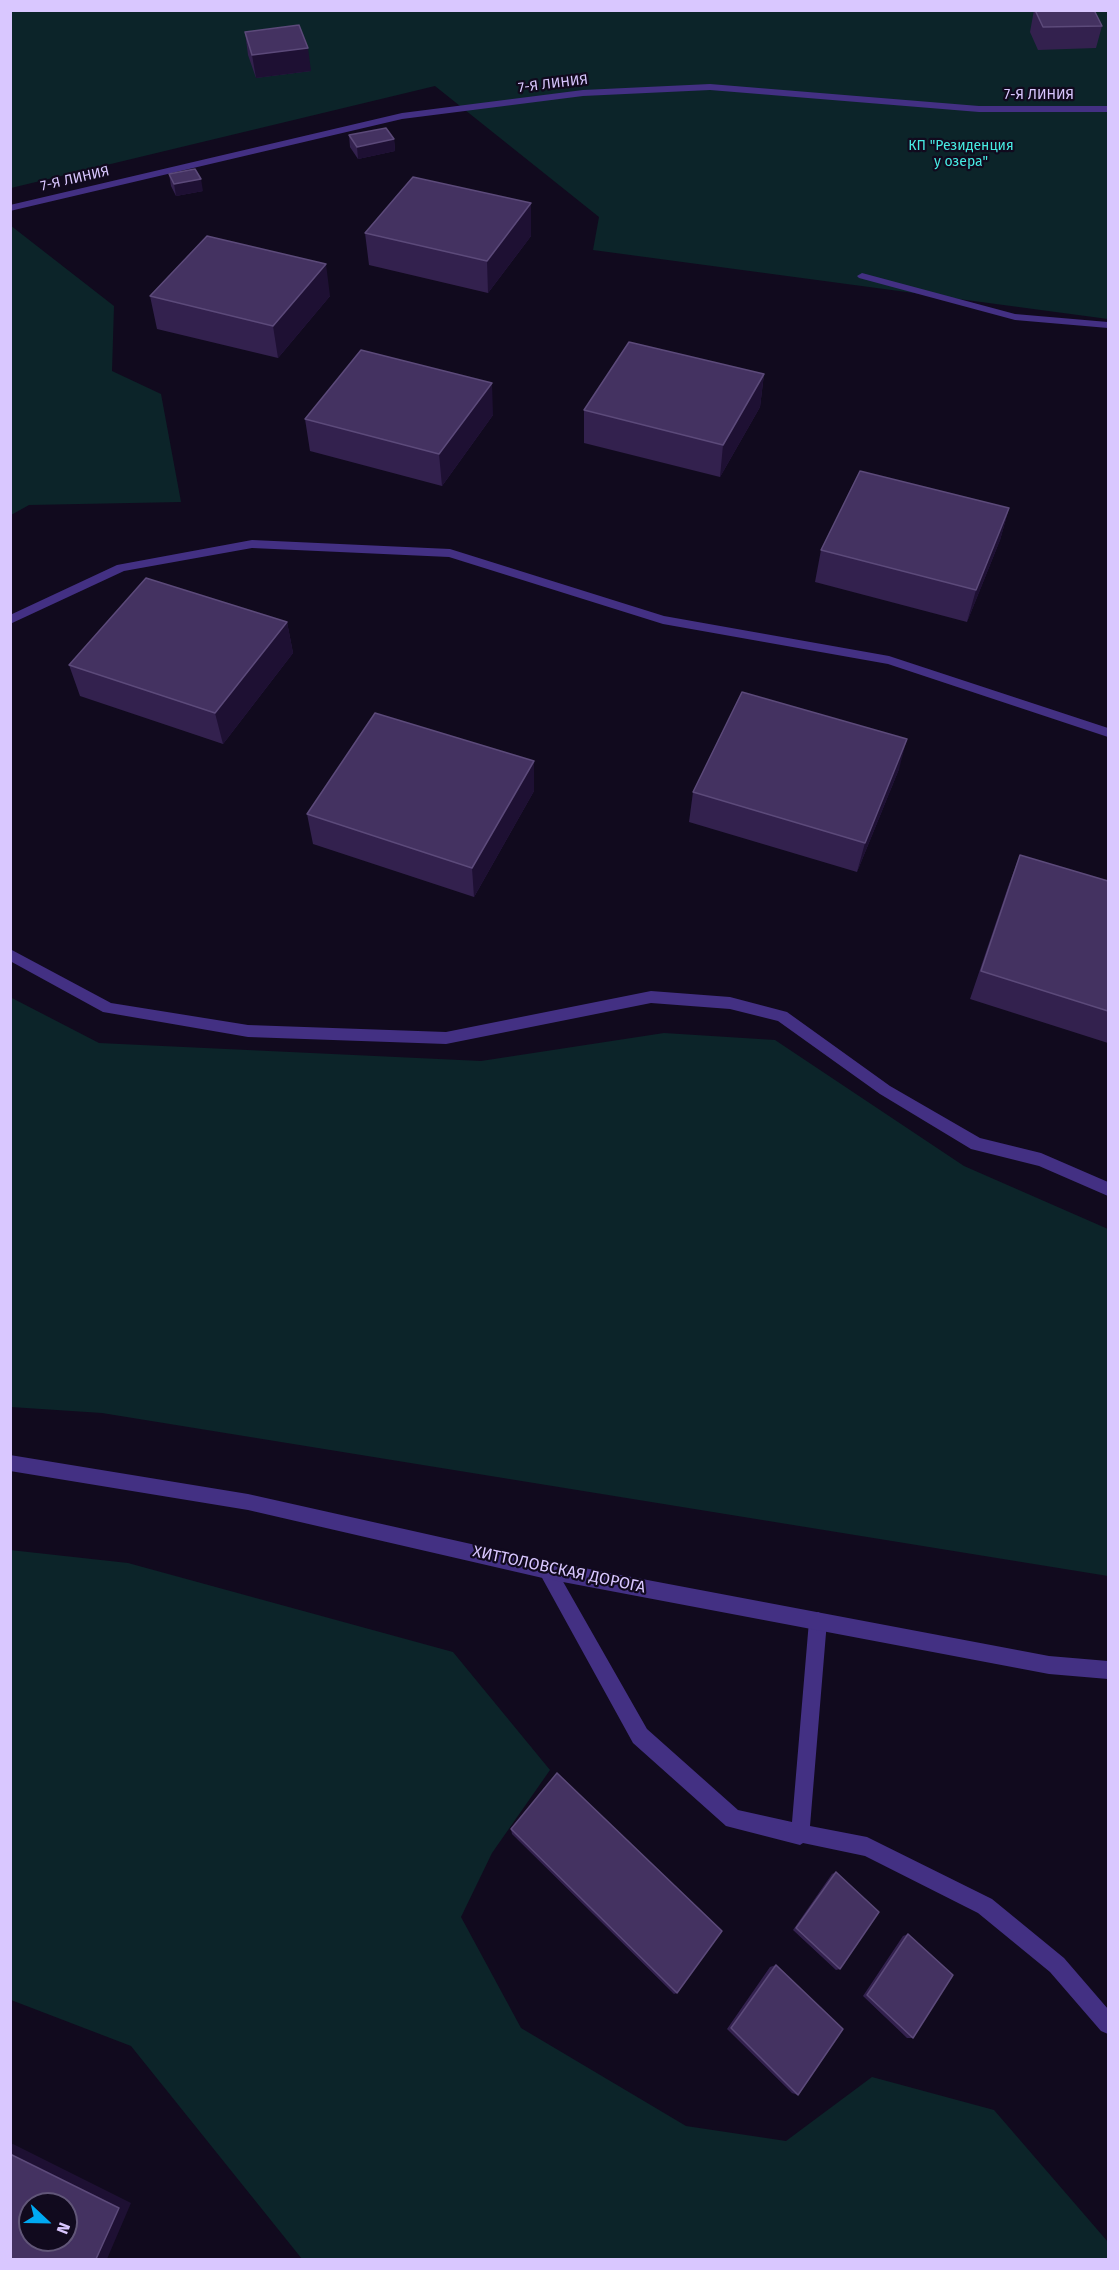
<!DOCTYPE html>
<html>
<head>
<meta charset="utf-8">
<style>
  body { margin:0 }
  #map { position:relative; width:1119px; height:2270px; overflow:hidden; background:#110a1e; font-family:"Fira Sans",sans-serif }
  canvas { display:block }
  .frame { position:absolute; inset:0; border:12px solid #d9c7ff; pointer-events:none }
  .north { position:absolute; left:18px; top:2192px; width:60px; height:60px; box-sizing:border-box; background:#110a1e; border:2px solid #615678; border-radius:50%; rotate:112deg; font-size:16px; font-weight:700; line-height:24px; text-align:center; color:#d9c7ff }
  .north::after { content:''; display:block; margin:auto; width:21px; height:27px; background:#00a9f2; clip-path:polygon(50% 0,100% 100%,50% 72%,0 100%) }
</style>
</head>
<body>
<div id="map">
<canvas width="1119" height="2270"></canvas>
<div class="frame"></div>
<div class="north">N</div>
</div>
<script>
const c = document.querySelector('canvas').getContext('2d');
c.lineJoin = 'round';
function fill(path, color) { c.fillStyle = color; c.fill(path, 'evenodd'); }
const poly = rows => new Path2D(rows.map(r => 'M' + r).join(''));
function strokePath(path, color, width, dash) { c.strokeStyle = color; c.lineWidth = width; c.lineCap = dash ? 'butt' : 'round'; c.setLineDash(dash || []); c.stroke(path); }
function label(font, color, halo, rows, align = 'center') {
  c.font = font + ' "Fira Sans",sans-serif'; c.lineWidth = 4.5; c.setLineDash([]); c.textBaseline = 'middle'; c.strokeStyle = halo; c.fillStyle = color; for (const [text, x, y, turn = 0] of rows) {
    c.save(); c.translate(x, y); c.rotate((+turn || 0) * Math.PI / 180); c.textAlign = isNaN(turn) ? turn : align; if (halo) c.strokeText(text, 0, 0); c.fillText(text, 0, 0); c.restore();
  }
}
const green = poly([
  [10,11,1108,11,1108,319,593,250,599,217,435,86,11,188],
  [10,225,114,306,112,371,161,394,181,502,29,505,11,515],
  [10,997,99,1043,481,1061,664,1033,775,1040,964,1166,1108,1229,1108,1576,102,1413,11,1407],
  [10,1550,128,1563,453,1652,550,1770,492,1853,461,1917,521,2028,686,2126,786,2141,872,2077,994,2110,1108,2242,1108,2259,302,2259,131,2046,11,2000]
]);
const service = poly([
  [710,84,979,106,1108,106,1108,112,979,112,710,90,583,96,402,119,10,211,10,205,402,113,583,90,710,84],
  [862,273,1015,314,1108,322,1108,328,1015,320,859,278,857,276,862,273],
  [252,540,450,549,664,616,889,656,1108,728,1108,737,888,664,663,624,449,557,252,548,124,571,10,624,10,615,117,565,252,540],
  [10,949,111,1003,248,1025,446,1032,651,991,730,997,787,1012,890,1086,980,1138,1041,1153,1108,1182,1108,1196,1039,1166,971,1149,880,1094,778,1021,730,1009,651,1003,446,1044,248,1037,103,1012,10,961,10,949]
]);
const minor = poly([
  [547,1561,553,1564,647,1729,738,1810,792,1822,809,1621,812,1615,818,1612,824,1615,827,1621,810,1826,867,1837,992,1899,1064,1958,1108,2009,1108,2034,1101,2031,1050,1972,978,1913,865,1856,803,1843,800,1845,726,1826,633,1743,541,1576,538,1570,541,1564,547,1561]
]);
const tertiary = poly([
  [10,1455,248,1494,547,1561,1049,1656,1108,1661,1108,1679,1049,1674,547,1579,248,1510,10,1471,10,1455]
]);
const wall = poly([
  [1034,10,1094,10,1102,26,1096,48,1038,50,1030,32],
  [245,32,311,71,256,78,248,55],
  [349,135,394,139,395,151,358,159,350,147],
  [169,174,203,191,176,196,171,186],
  [531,203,531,236,488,293,369,265,365,233],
  [150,296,330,296,278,358,157,329],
  [764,374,760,407,720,477,584,443,584,410],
  [493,415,442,486,310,451,305,419],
  [1009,508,1000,540,967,622,815,582,821,550],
  [287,622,293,653,223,744,80,696,69,665],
  [534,761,534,791,474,897,313,844,307,814],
  [899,769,857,872,689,822,693,792],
  [1020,855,1108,881,1108,1043,970,999,1009,884],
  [511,1829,677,1993,674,1994,512,1834],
  [836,1872,840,1969,836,1970,793,1930,832,1874],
  [908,1934,913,2038,907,2038,863,1996,903,1936],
  [776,1965,798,2095,792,2093,727,2029,770,1967]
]);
const shadedWall = poly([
  [308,48,311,71,256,78,252,55],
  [394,139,395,151,358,159,357,147],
  [201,179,203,191,176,196,174,184],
  [531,203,531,236,488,293,487,261],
  [326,264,330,296,278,358,273,326],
  [764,374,760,407,720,477,723,445],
  [492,383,493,415,442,486,439,454],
  [1009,508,1000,540,967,622,976,590],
  [287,622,293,653,223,744,215,713],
  [907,739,899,769,857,872,865,843],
  [534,761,534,791,474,897,472,868],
  [13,2144,131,2203,107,2259,96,2259,10,2154,10,2145]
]);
const building = poly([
  [1035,10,1094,10,1102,26,1043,27,1035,10],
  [299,25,308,48,252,55,245,32,299,25],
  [386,128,394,139,357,147,349,135,386,128],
  [195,169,201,179,174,184,169,174,195,169],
  [413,177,531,203,487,261,365,233,413,177],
  [207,236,326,264,273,326,150,296,207,236],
  [629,342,764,374,723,445,584,410,629,342],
  [361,350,492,383,439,454,305,419,361,350],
  [860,471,1009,508,976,590,821,550,860,471],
  [146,578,287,622,215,713,69,665,146,578],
  [742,692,907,739,865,843,693,792,742,692],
  [375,713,534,761,472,868,307,814,375,713],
  [1020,855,1108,881,1108,1011,981,971,1020,855],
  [557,1773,722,1931,677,1993,511,1829,557,1773],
  [836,1872,879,1912,840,1969,796,1928,836,1872],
  [908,1934,953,1975,913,2038,867,1995,908,1934],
  [776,1965,843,2029,798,2095,731,2028,776,1965],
  [10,2154,119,2208,96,2259,10,2259,10,2154],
  [30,2204,66,2204,66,2240,30,2240,30,2204]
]);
const farStreetnames = [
  ["7-Я ЛИНИЯ",553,84,-7],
  ["7-Я ЛИНИЯ",1039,95],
  ["7-Я ЛИНИЯ",75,179,-13]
];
const farParknames = [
  ["КП \"Резиденция",961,146],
  ["у озера\"",961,162]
];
const streetNames = [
  ["ХИТТОЛОВСКАЯ ДОРОГА",559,1570,12]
];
fill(green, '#0c2429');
fill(service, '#433083');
fill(minor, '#433083');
fill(tertiary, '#433083');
fill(wall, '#33214e');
fill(shadedWall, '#1e1033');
fill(building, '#443261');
strokePath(building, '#5c4a7a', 1.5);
label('14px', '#d9c7ff', '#110a1e', farStreetnames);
label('14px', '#47ebe3', '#110a1e', farParknames);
label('16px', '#d9c7ff', '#110a1e', streetNames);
</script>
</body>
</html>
